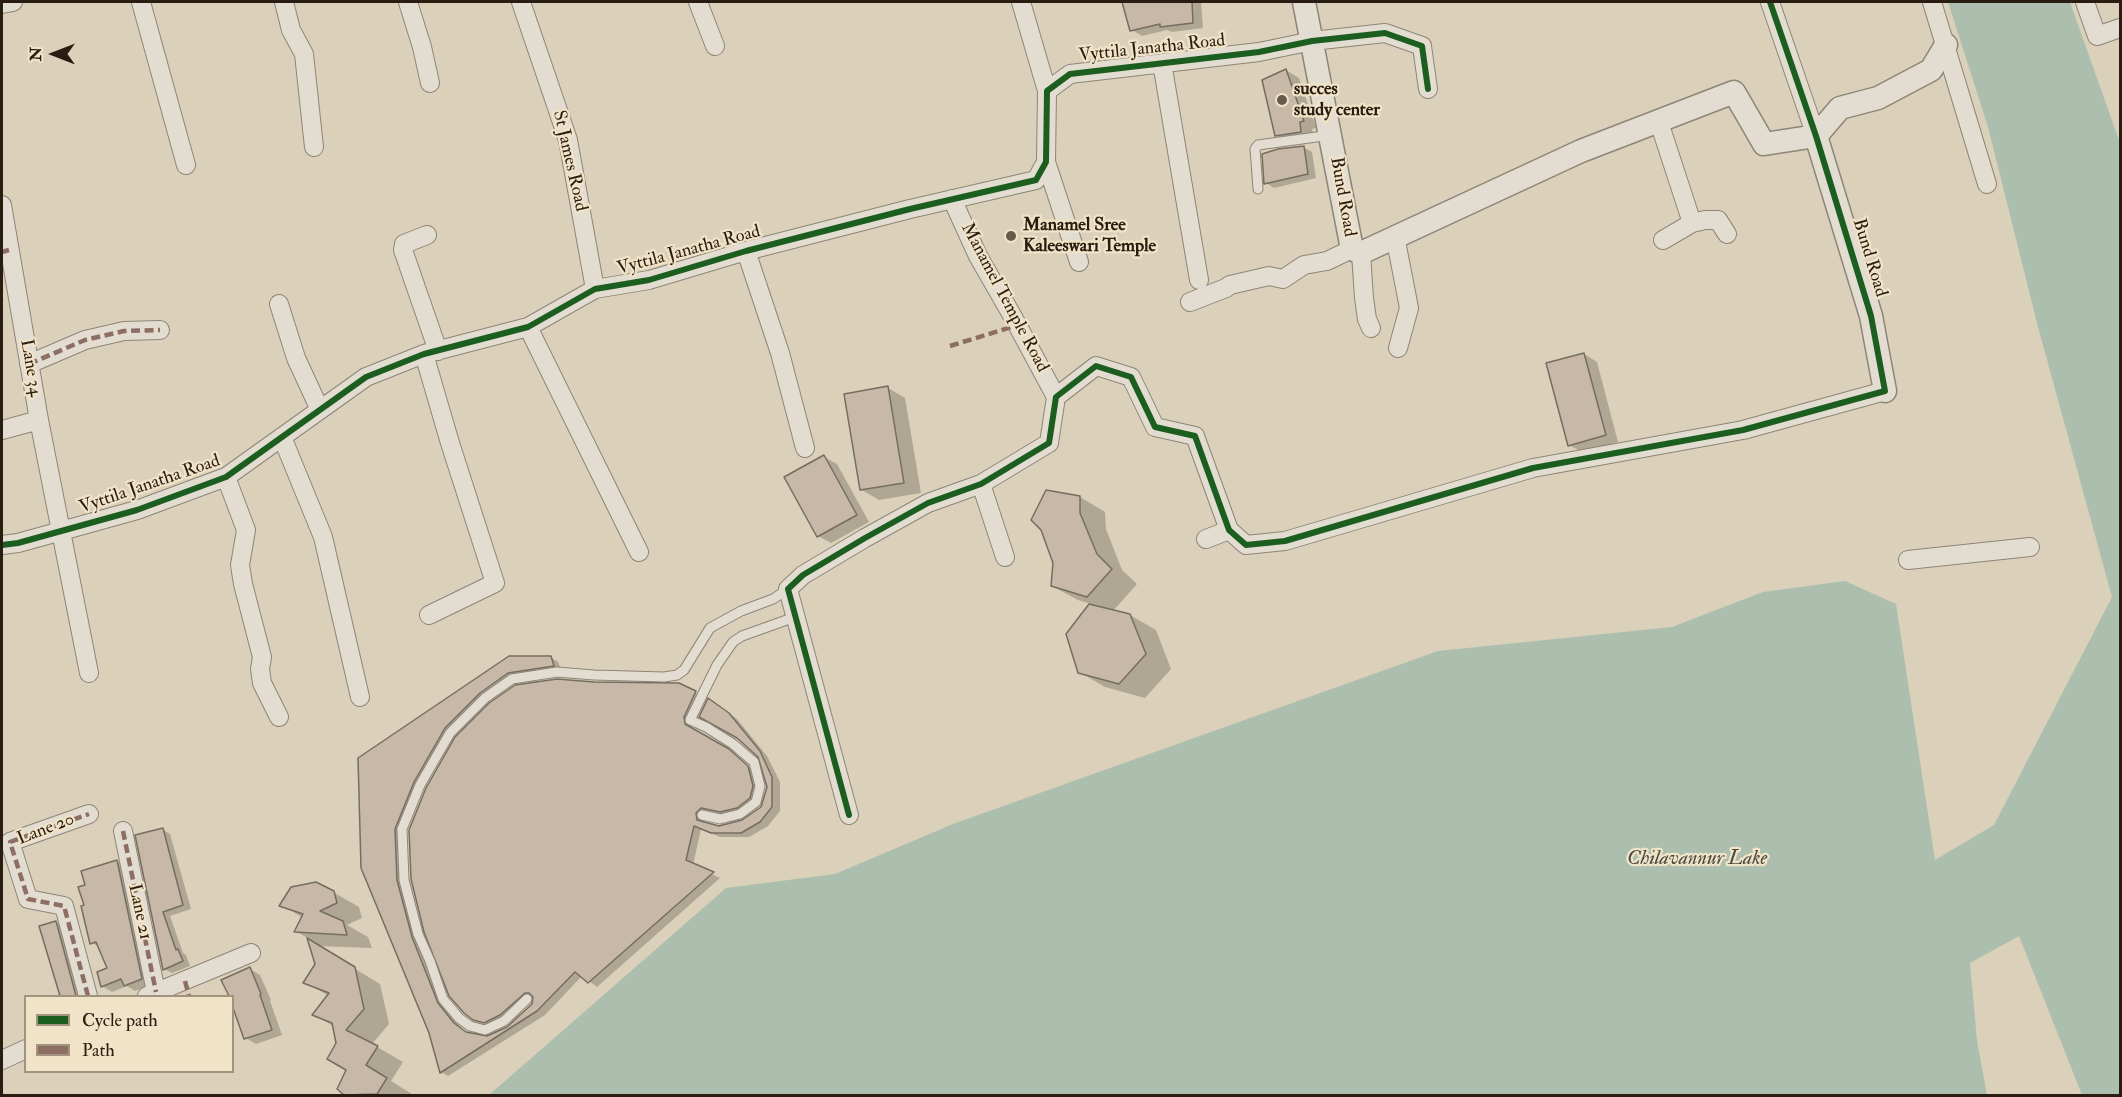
<!DOCTYPE html>
<html>
<head>
<meta charset="utf-8">
<style>
  body { margin:0 }
  #map { position:relative; width:2122px; height:1097px; overflow:hidden; background:#dbd0b9; font-family:"IM FELL Double Pica",serif }
  canvas { display:block }
  .frame { position:absolute; inset:0; border:3px solid #291c10; pointer-events:none }
  .legend { position:absolute; left:24px; top:995px; width:210px; height:78px; box-sizing:border-box; background:#f1e3c8; border:2px solid #a1937e; margin:0; padding:8px 10px; list-style:none; font-size:18px; color:#291c10 }
  .legend li { display:flex; align-items:center; gap:12px; height:30px }
  .legend b { width:30px; border:2px solid #a1937e }
  .north { position:absolute; left:24px; top:24px; width:60px; height:60px; -webkit-text-stroke:4px #f1e3c8; paint-order:stroke; rotate:270deg; font-size:16px; font-weight:700; line-height:24px; text-align:center; color:#291c10 }
  .north::after { content:''; display:block; margin:auto; width:21px; height:27px; background:#291c10; clip-path:polygon(50% 0,100% 100%,50% 72%,0 100%) }
</style>
</head>
<body>
<div id="map">
<canvas width="2122" height="1097"></canvas>
<div class="frame"></div>
<ul class="legend">
<li><b style="height:8px;background:#1b5e20"></b>Cycle path</li>
<li><b style="height:8px;background:#8d6e63"></b>Path</li>
</ul>
<div class="north">N</div>
</div>
<script>
const c = document.querySelector('canvas').getContext('2d');
c.lineJoin = 'round';
function fill(path, color) { c.fillStyle = color; c.fill(path, 'evenodd'); }
const poly = rows => new Path2D(rows.map(r => 'M' + r).join(''));
function strokePath(path, color, width, dash) { c.strokeStyle = color; c.lineWidth = width; c.lineCap = dash ? 'butt' : 'round'; c.setLineDash(dash || []); c.stroke(path); }
function label(font, color, halo, rows, align = 'center') {
  c.font = font + ' "IM FELL Double Pica",serif'; c.lineWidth = 4.5; c.setLineDash([]); c.textBaseline = 'middle'; c.strokeStyle = halo; c.fillStyle = color; for (const [text, x, y, turn = 0] of rows) {
    c.save(); c.translate(x, y); c.rotate((+turn || 0) * Math.PI / 180); c.textAlign = isNaN(turn) ? turn : align; if (halo) c.strokeText(text, 0, 0); c.fillText(text, 0, 0); c.restore();
  }
}
const water = poly([
  [1948,2,2070,2,2120,143,2120,1095,2082,1095,2019,936,1970,963,1977,1041,1987,1095,489,1095,726,888,835,874,953,824,1438,651,1672,627,1763,592,1845,581,1896,604,1935,860,1994,825,2112,597,2038,327,1988,127]
]);
const shadow = poly([
  [1123,2,1201,2,1203,28,1172,32,1167,30,1142,36,1132,30],
  [1286,70,1299,78,1316,128,1312,129,1314,139,1289,142,1276,135],
  [1303,147,1312,152,1316,178,1274,188,1266,183],
  [1584,354,1597,362,1618,442,1582,452,1569,445],
  [888,388,905,398,921,493,879,500,862,490],
  [824,457,837,464,869,522,831,543,818,536],
  [1080,497,1105,512,1106,529,1122,570,1137,584,1113,611,1130,615,1156,630,1171,669,1145,698,1105,687,1079,672,1068,634,1091,604,1078,600,1052,586],
  [550,657,558,662,561,669,516,677,488,697,453,732,421,786,403,832,405,887,444,1007,463,1030,470,1034,483,1038,510,1027,533,1005,536,994,508,1019,493,1026,474,1019,594,683,679,684,703,697,691,722,691,729,737,756,755,772,757,802,729,816,711,812,704,815,703,822,721,827,743,822,761,808,768,785,760,756,709,700,716,704,737,719,767,756,780,782,780,811,768,826,749,837,720,837,701,829,693,865,720,878,597,987,582,976,545,1015,448,1076,441,1072,360,759,510,658],
  [162,829,170,834,191,909,170,916,183,953,186,955,190,966,172,973,164,969,137,836],
  [117,861,127,867,151,984,135,991,127,986,112,992,102,986,109,969,100,947,92,943,86,906,87,886],
  [333,892,359,907,362,918,347,925,368,937,372,948,317,946,380,984,389,1024,372,1044,403,1062,391,1081,412,1094,411,1096,347,1096,339,1089,348,1070,337,1043,335,1027,314,1015,329,996,305,982,317,965,309,939,296,931,303,918,282,905],
  [56,922,64,927,83,996,61,996,41,927],
  [250,969,260,975,271,1000,270,1001,282,1035,256,1044,246,1038,232,996,229,996,223,981]
]);
const building = poly([
  [1122,2,1192,2,1193,23,1160,27,1160,24,1130,31,1122,2],
  [1286,69,1304,121,1300,122,1301,132,1275,136,1262,80,1286,69],
  [1304,146,1308,174,1264,184,1262,154,1278,149,1304,146],
  [1584,353,1606,435,1568,446,1546,363,1584,353],
  [888,386,904,483,860,490,844,394,888,386],
  [824,455,857,515,817,537,784,477,824,455],
  [1046,490,1080,496,1080,513,1097,554,1112,569,1087,597,1051,586,1053,563,1041,530,1031,520,1046,490],
  [1089,604,1130,614,1146,654,1119,684,1078,673,1066,634,1089,604],
  [509,656,551,656,554,666,508,673,480,693,445,728,414,782,395,829,397,880,412,937,438,1003,454,1023,466,1032,487,1036,507,1027,532,1004,533,997,529,993,525,993,500,1015,484,1023,473,1020,464,1013,449,996,424,932,411,879,409,830,426,788,455,737,489,703,515,685,557,679,594,682,679,683,696,691,684,717,685,724,729,749,748,766,753,786,750,798,737,808,720,812,701,808,696,813,697,820,719,826,742,820,761,807,767,787,758,757,737,738,699,717,708,698,729,713,760,751,772,777,772,807,760,822,741,833,711,833,694,826,686,860,714,872,588,983,575,972,537,1011,440,1073,429,1033,361,868,358,758,509,656],
  [163,828,183,905,163,912,176,950,178,949,183,961,163,970,135,835,163,828],
  [117,860,142,979,124,986,121,979,101,987,97,972,107,968,96,942,90,944,81,906,84,905,78,887,85,885,81,871,117,860],
  [316,882,334,891,337,903,320,911,343,921,347,935,294,932,303,914,279,906,291,887,316,882],
  [56,921,76,996,60,996,39,926,56,921],
  [307,938,355,967,364,1009,346,1030,378,1046,366,1065,387,1078,377,1094,344,1095,337,1089,346,1070,327,1059,336,1043,332,1023,312,1015,329,993,303,983,315,964,307,938],
  [250,967,261,994,260,995,272,1030,244,1039,232,1005,232,996,229,996,221,980,250,967]
]);
const service = poly([
  [1258,189,1255,149,1258,145,1331,135],
  [702,815,720,819,740,814,756,802,760,786,754,762,733,744,706,727,690,720,717,665,733,642,742,636,795,617],
  [527,999,504,1021,485,1030,470,1026,459,1018,443,999,430,961,418,934,404,880,402,829,420,785,450,733,485,698,512,679,557,672,594,675,664,677,677,675,684,670,710,628,741,611,773,599,788,589]
]);
const minor = poly([
  [141,2,186,165],
  [284,2,291,30,304,54,314,147],
  [408,2,422,47,430,83],
  [521,2,568,140,595,289],
  [698,2,715,46],
  [1021,2,1047,91],
  [1770,2,1816,136],
  [1932,2,1987,184],
  [2085,2,2097,36,2120,28],
  [2,4,13,2],
  [1162,63,1199,280],
  [1659,122,1692,223,1705,220,1718,220,1727,234],
  [1046,162,1079,262],
  [952,199,978,256,1013,317,1056,397],
  [2,205,39,420,89,673],
  [427,235,404,244,403,250,438,351],
  [1395,236,1409,308,1398,348],
  [1663,240,1692,223],
  [746,251,780,353,805,448],
  [1361,253,1364,298,1367,319,1371,328],
  [1190,302,1226,288,1230,285,1269,276,1283,279,1304,265,1327,261,1352,249],
  [279,304,296,358,320,410],
  [528,327,639,552],
  [424,354,450,443,495,583,429,615],
  [29,364,85,340,124,331,160,330],
  [2,430,39,420],
  [282,437,323,537,360,697],
  [226,477,246,530,240,565,243,584,262,657,260,669,262,683,279,717],
  [981,484,1005,557],
  [1206,539,1229,530],
  [2,545,18,543,137,510,226,477,366,377,424,354,528,327,595,289,649,280,746,251,910,209,1036,180,1046,162,1047,91,1070,74,1259,52,1312,41,1385,33,1422,46,1428,89],
  [1908,560,2030,547],
  [849,815,788,589,803,575,865,538,928,503,981,484,1049,443,1056,397,1096,366,1131,377,1155,427,1195,436,1229,530,1246,545,1285,541,1533,468,1743,430,1885,391],
  [123,831,156,992],
  [88,996,64,906,28,899,10,842,89,814],
  [147,996,251,953],
  [2,1060,26,1049]
]);
const tertiary = poly([
  [1304,2,1352,249,1361,253,1581,151,1734,92,1764,144,1816,136],
  [1816,136,1871,316,1885,391],
  [1816,136,1840,108,1878,98,1931,70,1946,45]
]);
const quiet = poly([
  [2,252,9,250],
  [950,346,1018,325],
  [29,364,85,340,124,331,160,330],
  [123,831,156,992],
  [185,981,189,996],
  [88,996,64,906,28,899,10,842,89,814]
]);
const cycleway = poly([
  [2,545,18,543,137,510,226,477,366,377,424,354,528,327,595,289,649,280,746,251,910,209,1036,180,1046,162,1047,91,1070,74,1259,52,1312,41,1385,33,1422,46,1428,89],
  [849,815,788,589,803,575,865,538,928,503,981,484,1049,443,1056,397,1096,366,1131,377,1155,427,1195,436,1229,530,1246,545,1285,541,1533,468,1743,430,1885,391,1871,316,1816,136,1770,2]
]);
const markers = [
  [1282,100,6,"#675b4b"],
  [1011,236,6,"#675b4b"]
];
const streetNames = [
  ["Vyttila Janatha Road",1152,49,-6],
  ["St James Road",569,161,77],
  ["Bund Road",1342,197,80],
  ["Vyttila Janatha Road",689,251,-15],
  ["Bund Road",1869,258,73],
  ["Manamel Temple Road",1004,298,62],
  ["Lane 34",30,368,80],
  ["Vyttila Janatha Road",150,485,-19],
  ["Lane 20",46,830,-21],
  ["Lane 21",139,912,78]
];
const poiNames = [
  ["succes",1294,90],
  ["study center",1294,111],
  ["Manamel Sree",1023,226],
  ["Kaleeswari Temple",1023,247]
];
const waterNames = [
  ["Chilavannur Lake",1697,860]
];
fill(water, '#acbfae');
fill(shadow, '#0003');
fill(building, '#c8b8a7');
strokePath(building, '#756d60', 1.5);
strokePath(service, '#8d8577', 11);
strokePath(minor, '#8d8577', 20);
strokePath(tertiary, '#8d8577', 25);
strokePath(service, '#e3ddd1', 9);
strokePath(minor, '#e3ddd1', 18);
strokePath(tertiary, '#e3ddd1', 22);
strokePath(quiet, '#8d6e63', 4.5, [9, 4.5]);
strokePath(cycleway, '#1b5e20', 6);
for (const [x, y, r, color] of markers) { const dot = new Path2D(); dot.arc(x, y, r, 0, 2 * Math.PI); c.fillStyle = color; c.fill(dot); strokePath(dot, '#f1e3c8', 2); }
label('18px', '#291c10', '#f1e3c8', streetNames);
label('bold 18px', '#291c10', '#f1e3c8', poiNames, 'left');
label('italic 20px', '#4a4b3e', '#f1e3c8', waterNames);
</script>
</body>
</html>
